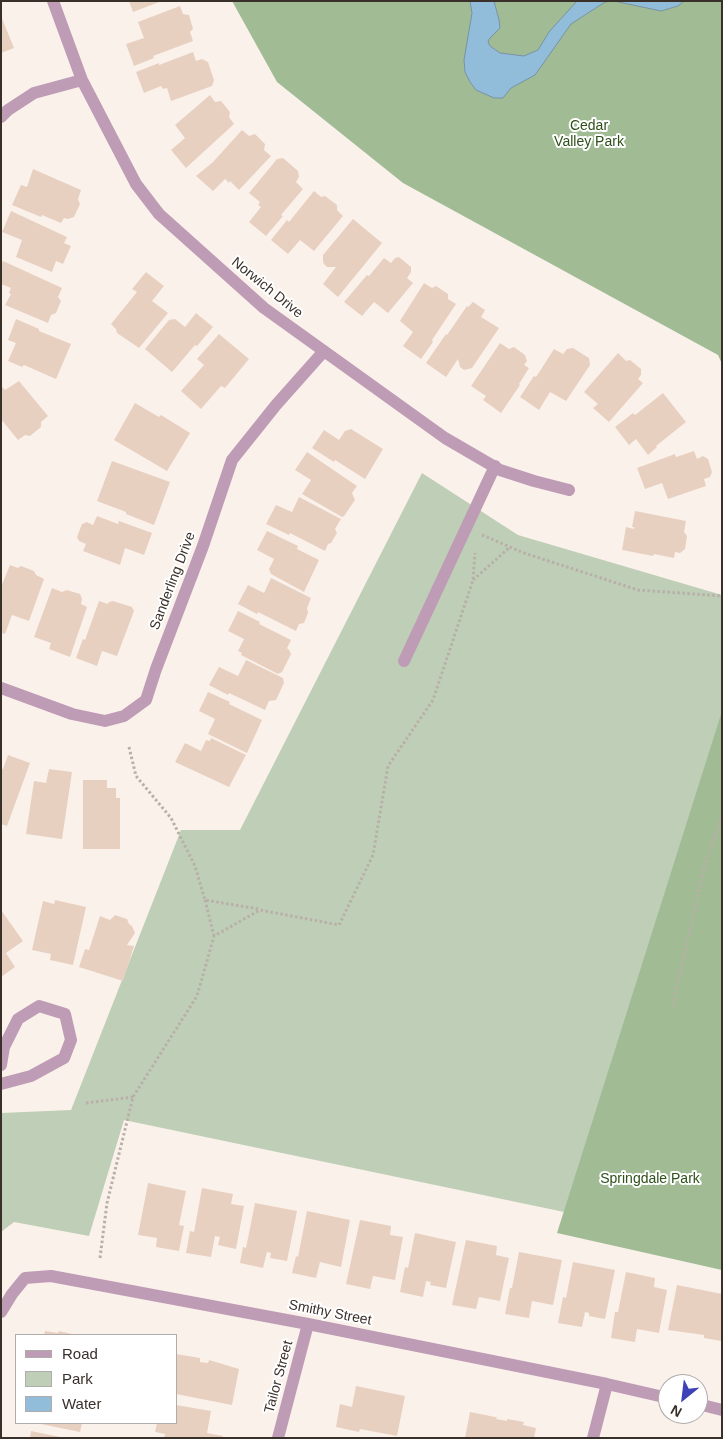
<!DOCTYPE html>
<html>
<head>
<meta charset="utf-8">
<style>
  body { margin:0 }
  #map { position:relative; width:723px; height:1439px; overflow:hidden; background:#fbf1eb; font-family:Arial,sans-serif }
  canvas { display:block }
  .frame { position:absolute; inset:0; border:2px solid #3a302a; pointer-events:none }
  .legend { position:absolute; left:15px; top:1334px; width:162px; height:90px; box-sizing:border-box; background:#fff; border:1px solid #b0acaa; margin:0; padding:6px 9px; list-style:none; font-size:15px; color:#3a302a }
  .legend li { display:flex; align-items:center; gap:10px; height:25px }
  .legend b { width:25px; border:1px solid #b0acaa }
  .north { position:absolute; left:658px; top:1374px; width:50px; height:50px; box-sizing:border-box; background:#fff; border:1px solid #b0acaa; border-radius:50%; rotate:209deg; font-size:14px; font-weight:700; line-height:20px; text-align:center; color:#3a302a }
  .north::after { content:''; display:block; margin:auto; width:18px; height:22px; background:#3f42b7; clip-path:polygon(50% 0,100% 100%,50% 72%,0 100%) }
</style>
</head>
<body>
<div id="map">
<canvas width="723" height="1439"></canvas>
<div class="frame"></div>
<ul class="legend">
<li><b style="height:6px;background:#bf9cb5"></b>Road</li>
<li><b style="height:14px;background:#bfcfb7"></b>Park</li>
<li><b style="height:14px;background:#92bdda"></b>Water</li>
</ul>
<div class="north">N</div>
</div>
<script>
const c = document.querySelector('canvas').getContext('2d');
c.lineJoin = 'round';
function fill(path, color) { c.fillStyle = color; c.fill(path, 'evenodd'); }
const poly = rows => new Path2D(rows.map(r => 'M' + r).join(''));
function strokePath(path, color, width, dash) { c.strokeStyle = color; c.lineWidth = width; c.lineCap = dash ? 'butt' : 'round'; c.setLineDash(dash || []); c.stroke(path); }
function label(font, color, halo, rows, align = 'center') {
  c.font = font + ' Arial,sans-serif'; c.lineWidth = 4; c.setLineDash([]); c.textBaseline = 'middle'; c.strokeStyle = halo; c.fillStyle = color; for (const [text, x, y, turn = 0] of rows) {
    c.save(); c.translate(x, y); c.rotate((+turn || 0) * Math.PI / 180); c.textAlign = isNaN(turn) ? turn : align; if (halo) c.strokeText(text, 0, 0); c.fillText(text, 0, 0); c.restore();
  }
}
const green = poly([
  [422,473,518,535,722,595,722,1245,124,1120,89,1236,14,1222,1,1232,1,1113,71,1110,181,830,240,830]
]);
const forest = poly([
  [232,1,722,1,722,364,718,355,403,183,277,82],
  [722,711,722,1270,557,1233]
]);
const water = poly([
  [470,1,494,1,499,20,500,28,490,38,488,41,490,46,500,53,524,56,538,50,549,32,577,1,684,1,678,6,661,11,614,1,605,2,571,24,535,75,511,88,503,98,494,98,476,90,470,82,465,72,464,60,472,13,470,1]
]);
const building = poly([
  [129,1,162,1,133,12],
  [180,6,183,14,189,15,193,29,190,32,193,41,153,56,154,58,134,66,126,44,144,38,138,22],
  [1,16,14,48,1,53],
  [193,52,196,61,202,59,208,62,214,80,212,86,171,101,167,88,163,89,161,86,144,93,136,72,159,63,159,65],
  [210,95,215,102,221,101,230,112,229,117,234,124,186,168,171,150,185,138,175,125],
  [242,130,249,136,255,134,265,144,264,150,271,156,239,190,230,181,229,183,225,179,213,191,196,176,213,162],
  [283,158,298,171,299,177,296,182,303,189,281,215,283,216,266,236,249,222,261,207,258,205,260,202,249,193,277,159],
  [33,169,81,190,78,199,80,204,74,217,68,219,64,218,61,223,42,215,41,217,12,205,21,185,27,187],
  [314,191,321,197,325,196,337,205,337,210,343,216,314,251,300,240,288,254,271,240,287,220,289,222],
  [11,211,67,237,64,243,71,246,63,264,56,261,52,272,16,257,22,240,2,232],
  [353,219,382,243,338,297,323,284,336,267,327,267,324,264,323,261,323,255],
  [399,257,411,267,411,272,407,278,413,283,388,313,374,302,362,316,344,302,367,275,369,276,384,258,391,263,395,258],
  [3,261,62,288,58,297,61,301,56,313,51,315,48,323,5,305,11,294,9,293,11,288,1,284,1,265],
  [146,272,164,286,152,301,168,313,139,348,117,333,116,329,111,324,137,292,132,289],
  [424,283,432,288,436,286,448,294,448,299,456,304,432,340,433,342,421,359,403,346,413,332,400,321],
  [473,302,485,310,481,317,499,328,472,368,464,370,460,367,458,359,446,377,426,363,446,334,447,335,467,306,468,307],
  [196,313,213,327,197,346,195,345,172,372,145,349,169,320,175,319,185,327],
  [16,319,39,329,39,331,71,344,56,379,24,365,22,367,8,361,16,343,8,340],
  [219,334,249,359,225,388,221,386,201,409,181,391,204,365,197,359],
  [500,343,509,349,514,347,525,355,527,361,524,365,529,368,519,384,520,385,501,413,483,400,486,396,471,386],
  [573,348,589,358,590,365,566,401,550,392,539,410,520,397,534,376,536,377,554,349,563,354,567,349],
  [618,353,626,361,630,360,641,369,641,375,638,379,643,383,609,422,593,408,598,404,584,392],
  [19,381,48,416,41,422,41,427,30,436,25,435,18,440,1,419,1,386,5,390],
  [663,393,686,422,656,446,657,447,648,455,636,439,629,445,615,427,633,413,635,415],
  [135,403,159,417,161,415,190,433,167,471,114,440],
  [351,429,383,449,365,479,335,460,334,462,312,448,324,430,339,440,345,431],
  [694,451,697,459,703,456,708,459,712,472,710,477,704,479,706,486,668,499,662,483,645,489,637,468,675,454,676,457],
  [307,452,357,486,352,493,355,500,344,516,342,517,302,494,311,480,295,470],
  [112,461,170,482,154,525,126,514,126,512,97,501],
  [299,497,341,519,335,529,337,533,331,543,328,544,325,551,290,533,289,535,266,524,276,505,292,512],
  [635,511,686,521,684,532,687,536,685,549,680,553,675,552,674,558,654,554,653,556,622,550,626,527,634,529,634,527,632,527],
  [97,516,118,524,119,521,152,533,144,555,125,548,120,565,83,551,86,544,79,541,77,537,82,524,87,522,93,525],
  [267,531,298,546,297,549,319,560,304,592,271,574,269,569,274,559,257,550],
  [10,565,18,568,21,566,34,571,36,575,44,579,29,621,12,615,5,634,1,633,1,587],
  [271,578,311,598,307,608,308,613,304,623,299,624,296,631,258,612,257,614,238,604,248,585,264,593],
  [52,588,62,592,67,590,80,594,82,599,81,604,87,607,70,657,49,649,51,643,34,637],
  [99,601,108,604,109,602,113,601,132,607,134,611,117,656,102,651,97,666,76,658,83,639,85,640],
  [238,611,260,622,259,624,291,640,287,648,289,650,291,654,282,672,278,674,241,655,242,653,238,651,244,639,228,631],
  [246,660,283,678,284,683,276,700,269,701,265,710,229,693,228,695,209,685,219,667,238,676],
  [208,692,230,702,229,704,262,720,247,753,208,734,215,719,199,711],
  [211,738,246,755,229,787,175,762,185,743,201,751,206,740,210,741],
  [8,755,30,763,7,826,1,824,1,768,3,769],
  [49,769,72,772,62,839,26,834,34,781,46,783],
  [83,780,107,780,107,788,116,788,116,798,120,798,120,849,83,849],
  [55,900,86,907,73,965,50,960,51,954,32,950,43,901,54,904],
  [1,910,23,941,6,953,15,967,1,977],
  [115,915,127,919,129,924,132,926,135,933,127,945,134,946,123,981,79,967,85,949,89,950,100,916,110,920],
  [148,1183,186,1191,179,1225,184,1226,179,1251,156,1247,157,1238,138,1235],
  [202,1188,233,1194,231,1204,244,1206,236,1249,218,1245,220,1237,215,1236,211,1257,186,1253,190,1231,194,1232],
  [255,1203,297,1211,287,1261,270,1258,271,1253,267,1252,263,1268,240,1263,243,1247,246,1248],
  [307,1211,350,1220,341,1267,320,1262,316,1278,292,1273,296,1256,298,1257],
  [360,1220,391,1226,390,1235,403,1237,395,1280,373,1276,370,1289,346,1284],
  [415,1233,456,1242,446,1288,430,1285,431,1282,426,1281,423,1297,400,1292,405,1267,408,1268],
  [466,1240,497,1246,496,1255,509,1258,500,1301,479,1297,476,1309,452,1305],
  [519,1252,562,1260,553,1305,532,1301,529,1318,505,1314,510,1288,512,1288],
  [573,1262,615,1270,605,1319,589,1316,589,1313,585,1312,582,1327,558,1323,563,1297,566,1298],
  [626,1272,655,1278,654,1287,667,1290,659,1333,637,1329,635,1342,611,1338,615,1312,618,1312],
  [677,1285,722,1294,721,1341,704,1338,704,1335,668,1330],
  [45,1331,58,1333,59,1331,76,1335,44,1335],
  [176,1354,200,1358,200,1362,208,1363,209,1360,239,1369,232,1405,176,1394],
  [356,1386,405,1396,397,1436,360,1429,359,1432,336,1427,340,1404,352,1407],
  [176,1405,211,1411,207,1433,223,1436,222,1438,164,1438,165,1434,155,1432,157,1423,176,1423],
  [470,1412,495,1417,497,1417,496,1419,507,1421,507,1419,524,1422,523,1425,536,1428,534,1438,465,1438],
  [36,1423,82,1423,80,1432],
  [31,1431,60,1437,60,1438,30,1438]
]);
const path = poly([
  [482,535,524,553,638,590,722,596],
  [473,580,510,547],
  [129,747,136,776,171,818,195,866,205,900,259,909],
  [205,900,214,936],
  [672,1009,705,864,722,816],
  [86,1103,133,1097],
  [100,1258,107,1203,133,1097,197,996,214,936,260,910,339,925,373,855,388,766,433,700,473,580,475,553]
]);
const minor = poly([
  [53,1,82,80,136,184,159,214,264,308,445,438,500,470,534,481,569,490],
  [1,117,8,110,34,93,82,80],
  [404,661,495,466],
  [1,688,72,714,105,721,124,716,146,700,156,669,203,546,232,460,276,405,324,351],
  [1,1065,4,1047,18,1019,39,1006,65,1014,71,1040,64,1058,31,1076,1,1084],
  [1,1312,12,1294,25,1278,51,1276,308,1324,607,1384,668,1398],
  [698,1404,722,1410],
  [278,1438,308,1324],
  [593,1438,607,1384]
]);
const parkNames = [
  ["Cedar",589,126],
  ["Valley Park",589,142],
  ["Springdale Park",650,1179]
];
const streetNames = [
  ["Norwich Drive",267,288,39],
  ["Sanderling Drive",173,581,-69],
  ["Smithy Street",330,1313,11],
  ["Tailor Street",279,1377,-75]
];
fill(green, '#bfcfb7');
fill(forest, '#a1bc95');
fill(water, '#92bdda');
strokePath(water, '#7893a5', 1);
fill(building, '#e8d0c0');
strokePath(path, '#b9afa9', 3, [2.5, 2.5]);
strokePath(minor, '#bf9cb5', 12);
label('14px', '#2d4f18', '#fff', parkNames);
label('14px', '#3a302a', '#fff', streetNames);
</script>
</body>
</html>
